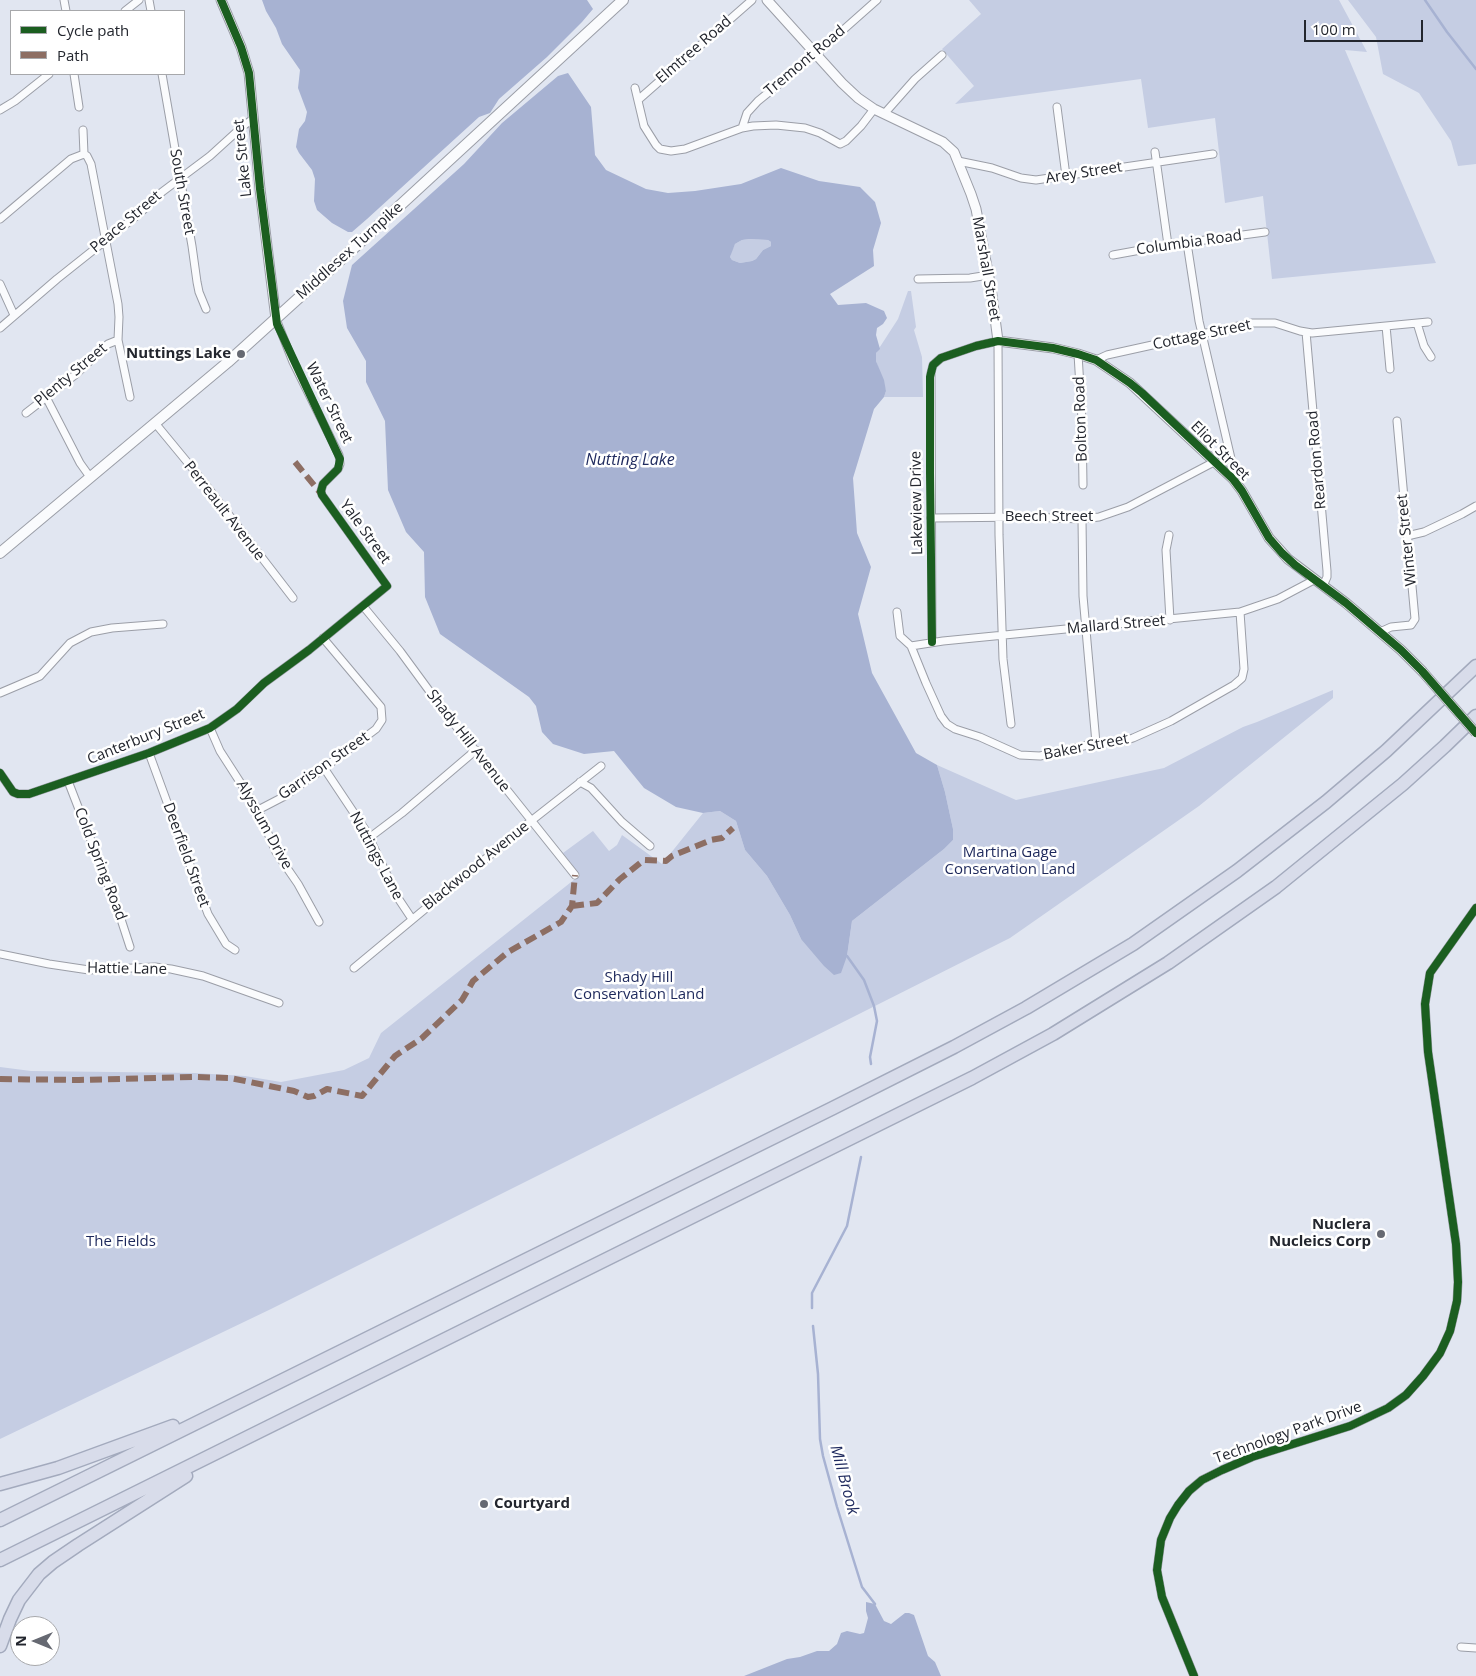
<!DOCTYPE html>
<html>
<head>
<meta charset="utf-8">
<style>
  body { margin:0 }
  #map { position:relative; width:1476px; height:1676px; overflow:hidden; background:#e1e6f1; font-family:"Open Sans",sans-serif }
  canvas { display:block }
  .legend { position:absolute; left:10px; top:10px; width:175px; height:65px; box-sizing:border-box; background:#fff; border:1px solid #a7a8ab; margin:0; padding:6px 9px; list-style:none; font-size:15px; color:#23262e }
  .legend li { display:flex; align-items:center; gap:10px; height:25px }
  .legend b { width:25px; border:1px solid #a7a8ab }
  .north { position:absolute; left:10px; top:1616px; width:50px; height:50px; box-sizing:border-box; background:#fff; border:1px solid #a7a8ab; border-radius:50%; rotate:270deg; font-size:14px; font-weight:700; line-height:20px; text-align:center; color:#23262e }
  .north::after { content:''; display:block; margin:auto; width:18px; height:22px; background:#666972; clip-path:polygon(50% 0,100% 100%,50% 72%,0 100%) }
  .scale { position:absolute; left:1304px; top:20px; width:119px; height:22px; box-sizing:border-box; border:2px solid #23262e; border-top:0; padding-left:6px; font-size:15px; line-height:18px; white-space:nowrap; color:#23262e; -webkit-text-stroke:4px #fff; paint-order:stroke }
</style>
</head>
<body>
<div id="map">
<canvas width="1476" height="1676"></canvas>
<ul class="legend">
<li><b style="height:6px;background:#1b5e20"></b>Cycle path</li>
<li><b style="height:6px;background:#8d6e63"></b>Path</li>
</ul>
<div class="north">N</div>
<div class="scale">100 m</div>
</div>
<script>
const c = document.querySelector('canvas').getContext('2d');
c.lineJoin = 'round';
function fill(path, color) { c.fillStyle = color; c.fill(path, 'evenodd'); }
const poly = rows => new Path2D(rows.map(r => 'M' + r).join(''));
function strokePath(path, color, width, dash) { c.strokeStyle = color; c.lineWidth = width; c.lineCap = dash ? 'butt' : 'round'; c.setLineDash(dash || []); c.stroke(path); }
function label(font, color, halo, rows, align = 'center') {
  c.font = font + ' "Open Sans",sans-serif'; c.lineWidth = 5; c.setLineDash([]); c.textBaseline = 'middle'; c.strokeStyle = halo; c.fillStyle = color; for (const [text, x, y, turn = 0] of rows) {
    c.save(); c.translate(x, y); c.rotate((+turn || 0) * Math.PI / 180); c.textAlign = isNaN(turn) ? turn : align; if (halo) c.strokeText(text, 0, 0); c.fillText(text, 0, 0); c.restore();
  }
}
const green = poly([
  [969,0,1339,0,1367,52,1345,50,1436,263,1272,279,1263,196,1225,203,1215,118,1148,128,1141,79,955,104,974,86,942,49,981,14],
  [1348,0,1476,0,1476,164,1458,166,1451,141,1419,93,1383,74,1376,37],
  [750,239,768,240,771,242,771,246,763,250,756,259,752,261,740,263,732,260,730,257,732,250,735,244,742,240],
  [908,291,911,291,916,327,914,330,922,357,923,397,884,397,886,391,876,361,876,353,898,319],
  [1333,690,1333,698,1199,806,1010,938,567,1161,271,1309,0,1439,0,1067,31,1071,195,1073,245,1076,281,1082,344,1070,369,1058,381,1033,580,875,563,853,593,831,609,851,617,845,622,835,662,864,703,813,720,811,736,821,745,850,767,876,790,915,801,939,847,956,852,921,944,849,953,840,953,829,945,792,937,765,1016,800,1164,768,1243,727,1257,722]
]);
const water = poly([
  [262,0,587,0,593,9,582,22,547,57,499,99,490,113,479,117,367,219,352,232,348,232,332,223,317,210,314,201,315,179,312,170,299,153,296,147,299,129,305,121,307,112,298,88,300,70,282,44,276,28,266,11],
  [568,73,591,107,595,155,606,170,646,189,668,193,695,191,741,184,781,168,819,181,860,187,875,202,881,223,873,250,874,266,830,294,838,305,866,303,884,311,887,318,883,324,877,328,876,335,880,349,876,353,876,361,884,380,886,391,884,397,874,409,853,478,857,533,871,567,858,614,872,673,916,753,937,765,945,792,953,829,953,840,944,849,852,921,847,956,841,973,834,975,824,966,801,939,790,915,767,876,745,850,736,821,720,811,703,813,676,807,644,788,614,751,584,754,553,744,542,732,536,706,529,697,440,634,425,597,424,552,406,532,388,490,385,421,366,382,366,361,347,328,343,301,352,265,464,164,502,123,558,76],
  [750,239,768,240,771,242,771,246,763,250,756,259,752,261,740,263,732,260,730,257,735,244,742,240],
  [866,1602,875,1604,884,1621,891,1624,905,1613,909,1613,914,1615,928,1656,935,1662,941,1676,744,1676,787,1659,800,1657,817,1651,829,1651,837,1644,841,1633,847,1631,860,1634,864,1633,868,1618,866,1611]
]);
const stream = poly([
  [1425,0,1447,32,1476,69],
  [847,956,864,980,874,1006,877,1021,870,1057,871,1064],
  [812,1308,812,1293,847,1226,861,1157],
  [813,1326,818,1374,820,1439,823,1456,837,1507,862,1587,875,1604]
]);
const minor = poly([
  [64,0,66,11],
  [149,0,151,11],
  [125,11,139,0],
  [74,74,79,107],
  [162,74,192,246,197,282,199,292,206,309],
  [635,88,644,126,656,145,660,149,671,151,685,149,742,128,753,126,776,125,805,128,820,133,840,144,846,141,861,126,874,109],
  [638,100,752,0],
  [1057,107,1066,176],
  [0,110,15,101,49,74],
  [884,114,915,79,942,55],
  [742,128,747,113,758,101,816,54,877,0],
  [83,130,84,154],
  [1155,152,1168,245],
  [84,154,87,156,91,164,101,216,118,304,119,317,118,340,130,397],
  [958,161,992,168,1021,178,1036,180,1213,154],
  [0,219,71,159,84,154],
  [1187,243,1199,321,1233,467,1233,479],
  [1113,255,1168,245,1265,232],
  [918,279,970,278,989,275],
  [0,284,14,315],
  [1417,323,1424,346,1431,357],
  [1386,326,1390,369],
  [0,328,57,279,140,213,162,192,210,156,243,126,253,119],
  [1306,332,1327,571,1327,577,1323,586],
  [1078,354,1082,420,1083,485],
  [1096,360,1107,355,1252,323,1275,323,1300,331,1312,333,1428,322],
  [46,397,80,463,90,477],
  [26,413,75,375,108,344,118,340],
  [155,423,202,480,293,598],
  [931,518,1029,517,1082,519,1099,517,1128,507,1214,462],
  [1082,519,1083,596,1096,743],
  [1169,535,1166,550,1170,620],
  [1407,536,1424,532,1462,514,1476,506],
  [363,606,400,651,447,715,575,875],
  [897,612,900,636,911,646],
  [1380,632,1391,627,1411,625,1415,619,1397,421],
  [932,642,931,373,933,365,941,358,976,346,998,341,999,535,1003,659,1011,724],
  [911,646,926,683,941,716,947,724,955,729,980,737,1020,755,1040,756,1096,743,1121,742,1133,738,1171,721,1234,685,1242,678,1244,669,1240,612],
  [911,646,943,641,1240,612,1278,599,1314,580],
  [0,693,40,676,70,643,91,632,112,628,163,624],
  [210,728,220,751,258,810,276,852,298,884,319,922],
  [149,753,208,914,226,944,235,950],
  [324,768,366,831,398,898,412,919],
  [0,773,13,792,18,794,29,794,149,753,210,728,237,709,264,683,309,650,387,586,322,495,321,491,323,484,338,469,340,464,339,455,293,362,276,319],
  [68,781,118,910,130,947],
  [580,782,591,788,622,822,650,846],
  [258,810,283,797,324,768,376,729,382,720,381,707,323,638],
  [369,838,402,813,476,750],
  [0,954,49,964,89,970,155,967,171,969,203,976,279,1003],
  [354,968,531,821,601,766],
  [1461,1647,1476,1648],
  [1194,1676,1162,1597,1157,1570,1161,1540,1170,1518,1178,1505,1189,1491,1202,1480,1222,1470,1252,1457,1350,1426,1388,1408,1406,1395,1423,1376,1440,1353,1450,1331,1457,1301,1458,1282,1456,1244,1428,1052,1425,1004,1430,973,1476,908]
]);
const tertiary = poly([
  [221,0,241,47,249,73,260,189,276,319],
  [767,0,842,83,858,98,874,109,943,142,954,152,971,194,976,209,991,288,998,341,1053,348,1078,354,1096,360,1130,383,1233,479,1242,491,1269,538,1288,559,1346,603,1401,650,1422,671]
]);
const secondary = poly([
  [0,553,228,362,356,246,623,0]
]);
const motorway = poly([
  [0,1484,58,1468,173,1426],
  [0,1520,833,1108,954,1047,1026,1008,1133,944,1237,871,1326,802,1386,751,1476,666],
  [0,1560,972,1078,1053,1034,1168,963,1276,887,1403,784,1445,746,1476,716],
  [0,1646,10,1619,19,1600,39,1574,53,1562,78,1545,186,1476]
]);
const tertiaryBridge = poly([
  [1422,671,1476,733]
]);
const quiet = poly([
  [295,462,322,495],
  [572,906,597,903,620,879,644,860,666,861,672,856,711,840,722,838,733,828],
  [0,1079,79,1080,194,1077,230,1078,294,1091,308,1097,314,1096,327,1089,362,1096,395,1056,422,1038,462,1000,473,981,508,952,561,922,572,906,575,875]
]);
const cycleway = poly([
  [932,642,930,473,930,377,933,365,941,358,976,346,998,341,1053,348,1078,354,1096,360,1130,383,1142,393,1233,479,1242,491,1269,538,1282,553,1295,565,1346,603,1401,650,1422,671,1476,733],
  [0,773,13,792,18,794,29,794,149,753,210,728,237,709,264,683,309,650,387,586,322,495,321,491,323,484,338,469,340,459,277,324,260,189,249,73,241,47,221,0],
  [1194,1676,1162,1597,1157,1570,1161,1540,1170,1518,1178,1505,1189,1491,1202,1480,1222,1470,1252,1457,1350,1426,1388,1408,1406,1395,1423,1376,1440,1353,1450,1331,1457,1301,1458,1282,1456,1244,1428,1052,1425,1004,1430,973,1476,908]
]);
const markers = [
  [241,354,5,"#666972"],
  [1381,1234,5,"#666972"],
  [484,1504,5,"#666972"]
];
const streetNames = [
  ["Elmtree Road",694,50,-41],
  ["Tremont Road",805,61,-40],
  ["Lake Street",243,158,-96],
  ["Arey Street",1084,173,-9],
  ["South Street",182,192,80],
  ["Peace Street",126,222,-40],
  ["Columbia Road",1189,243,-8],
  ["Middlesex Turnpike",350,251,-42],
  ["Marshall Street",986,269,80],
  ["Cottage Street",1202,335,-12],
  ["Plenty Street",71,375,-40],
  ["Water Street",329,403,64],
  ["Bolton Road",1081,419,-92],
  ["Eliot Street",1220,451,45],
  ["Reardon Road",1317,460,-95],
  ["Lakeview Drive",917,503,-91],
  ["Perreault Avenue",224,511,52],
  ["Beech Street",1049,517],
  ["Yale Street",365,532,54],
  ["Winter Street",1407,540,-96],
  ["Mallard Street",1116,625,-5],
  ["Canterbury Street",146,737,-22],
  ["Shady Hill Avenue",468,741,52],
  ["Baker Street",1086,747,-11],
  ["Garrison Street",324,766,-35],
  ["Alyssum Drive",264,825,61],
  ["Deerfield Street",186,855,70],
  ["Nuttings Lane",376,856,62],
  ["Cold Spring Road",100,864,69],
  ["Blackwood Avenue",476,866,-39],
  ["Hattie Lane",127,969,1],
  ["Technology Park Drive",1288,1433,-20]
];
const poiNames = [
  ["Nuttings Lake",231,354],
  ["Nuclera",1371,1225],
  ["Nucleics Corp",1371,1242],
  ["Courtyard",494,1504,"left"]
];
const parkNames = [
  ["Martina Gage",1010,853],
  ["Conservation Land",1010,870],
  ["Shady Hill",639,978],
  ["Conservation Land",639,995],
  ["The Fields",121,1242]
];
const waterNames = [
  ["Nutting Lake",630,460],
  ["Mill Brook",844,1480,75]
];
fill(green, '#c5cde3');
fill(water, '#a7b2d2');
strokePath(stream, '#a7b2d2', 2.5);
strokePath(minor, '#9b9ea7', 9);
strokePath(tertiary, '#9b9ea7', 11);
strokePath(secondary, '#9b9ea7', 12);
strokePath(motorway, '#a3aabd', 15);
strokePath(minor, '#fafbfd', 7);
strokePath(tertiary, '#fafbfd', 9);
strokePath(secondary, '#fafbfd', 10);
strokePath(motorway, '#d8dcea', 12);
strokePath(tertiaryBridge, '#9b9ea7', 11, []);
strokePath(tertiaryBridge, '#fafbfd', 9);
strokePath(quiet, '#8d6e63', 6, [12, 6]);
strokePath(cycleway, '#1b5e20', 8);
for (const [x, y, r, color] of markers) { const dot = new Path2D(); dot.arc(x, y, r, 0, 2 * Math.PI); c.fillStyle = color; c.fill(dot); strokePath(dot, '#fff', 2); }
label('15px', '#23262e', '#fff', streetNames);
label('bold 15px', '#23262e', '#fff', poiNames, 'right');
label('15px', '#1d285b', '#fff', parkNames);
label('italic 16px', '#202b5f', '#fff', waterNames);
</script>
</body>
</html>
